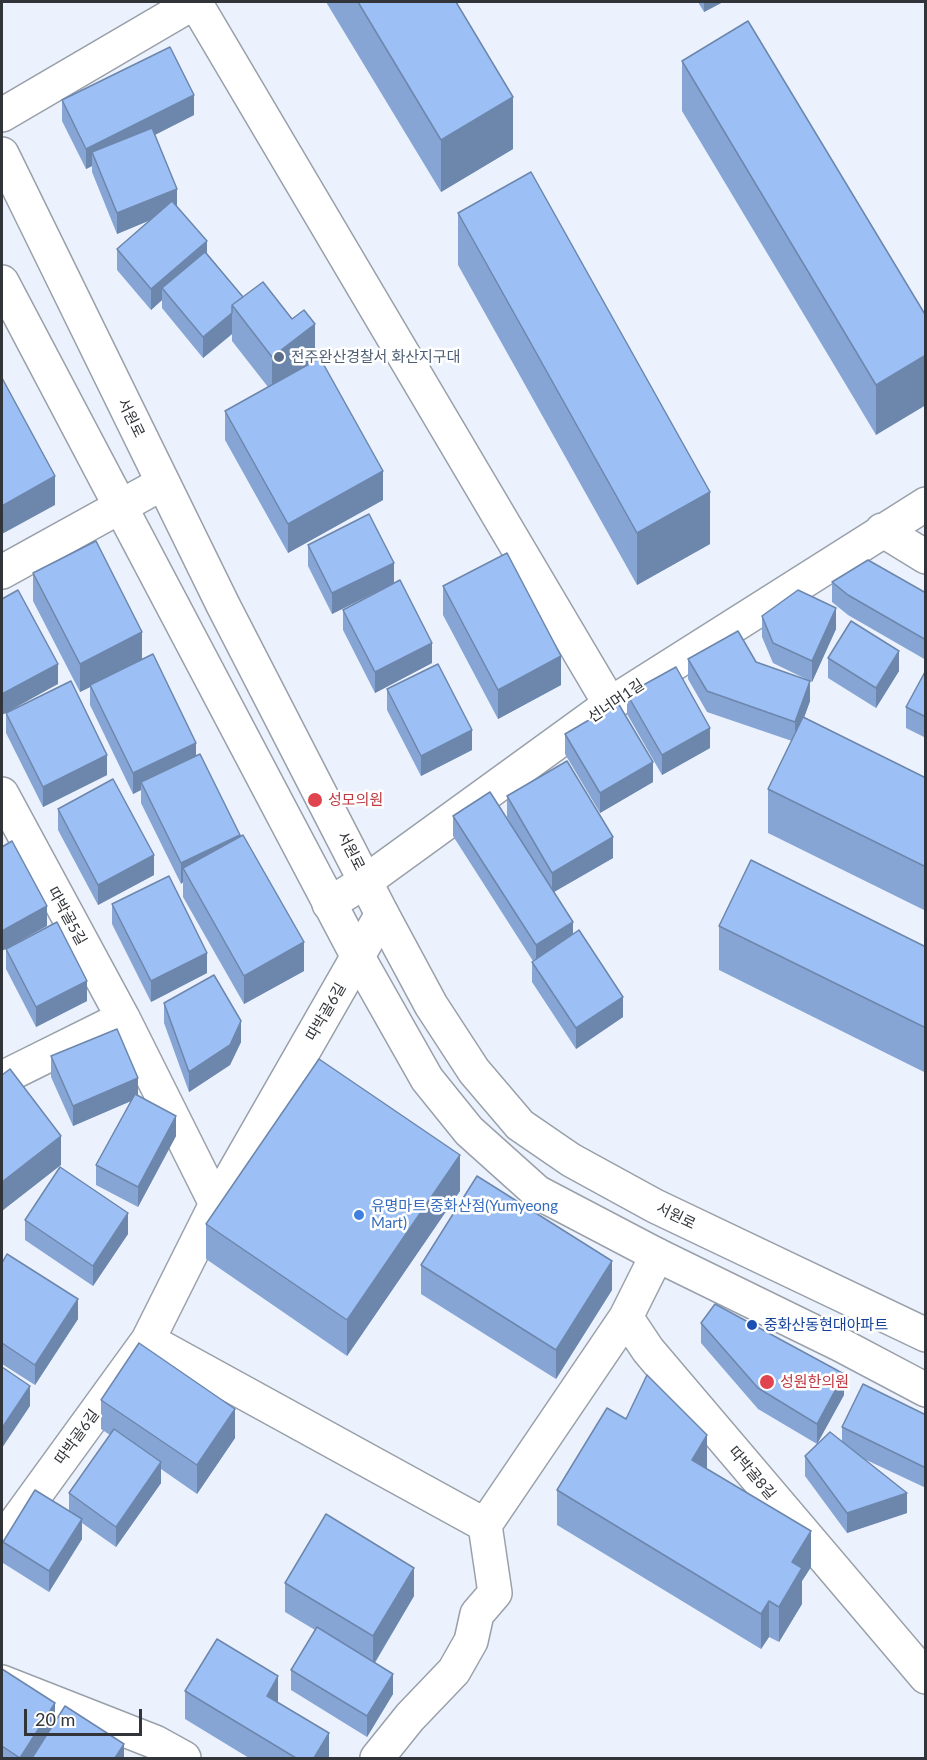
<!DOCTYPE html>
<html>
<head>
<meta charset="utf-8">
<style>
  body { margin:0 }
  #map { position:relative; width:927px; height:1760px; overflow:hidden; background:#ebf2fd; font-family:Lato,sans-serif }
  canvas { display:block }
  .frame { position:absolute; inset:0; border:3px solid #313438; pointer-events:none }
  .scale { position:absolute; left:24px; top:1709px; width:118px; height:27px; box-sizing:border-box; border:3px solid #313438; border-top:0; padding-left:8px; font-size:18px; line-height:21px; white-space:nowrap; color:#313438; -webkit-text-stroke:4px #fff; paint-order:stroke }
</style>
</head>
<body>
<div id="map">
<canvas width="927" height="1760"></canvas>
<div class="frame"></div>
<div class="scale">20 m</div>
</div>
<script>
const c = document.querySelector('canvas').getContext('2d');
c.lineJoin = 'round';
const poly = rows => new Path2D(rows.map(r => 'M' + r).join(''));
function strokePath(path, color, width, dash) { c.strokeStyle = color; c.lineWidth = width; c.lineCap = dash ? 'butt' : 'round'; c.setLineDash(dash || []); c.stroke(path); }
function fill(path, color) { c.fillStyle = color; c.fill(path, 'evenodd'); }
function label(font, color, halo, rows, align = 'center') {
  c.font = font + ' Lato,"Noto Sans KR",sans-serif'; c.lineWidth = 5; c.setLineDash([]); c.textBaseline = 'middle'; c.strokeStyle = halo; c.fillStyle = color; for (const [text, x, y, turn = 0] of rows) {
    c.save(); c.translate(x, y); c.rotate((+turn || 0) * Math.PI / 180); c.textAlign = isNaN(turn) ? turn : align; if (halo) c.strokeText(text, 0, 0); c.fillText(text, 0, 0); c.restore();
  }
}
const minor = poly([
  [195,2,610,704],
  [2,115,195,2],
  [882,530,926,557],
  [2,572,163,483],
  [2,794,123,1018,216,1204],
  [329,904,366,881,610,704,926,504],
  [2,1078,123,1018],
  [657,1255,626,1317,648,1350,926,1677],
  [148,1340,485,1525,626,1317],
  [2,1541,148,1340,216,1204,382,914],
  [2,1682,155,1742,184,1758],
  [377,1758,410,1717,454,1671,471,1641,477,1614,495,1593,485,1525]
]);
const tertiary = poly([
  [2,154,223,605,382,914,431,1005,474,1071,520,1125,571,1160,655,1206,926,1335],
  [2,282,358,957,427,1079,469,1131,537,1192,657,1255,841,1345,926,1390]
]);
const wall = poly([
  [326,2,456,2,513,149,441,192],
  [698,2,723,2,704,12],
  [682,61,926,316,876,435,682,111],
  [62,100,194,115,155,135,177,206,207,253,243,297,315,359,309,364,383,500,288,553,225,440,225,411,268,387,232,341,232,334,203,358,162,308,162,300,151,310,117,270,117,249,150,220,117,234,92,172,92,166,86,169,62,121],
  [458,213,710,544,637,585,458,265],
  [308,545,394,583,432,663,375,693,343,630,343,610,382,589,332,614,308,566],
  [33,573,142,660,240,837,304,971,244,1004,183,897,183,882,181,884,141,803,141,790,133,794,90,705,90,687,80,692,33,601],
  [832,582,926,593,926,660,848,615,832,602],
  [443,586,561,685,498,719,443,615],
  [762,616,836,629,812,682,773,663,762,637],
  [828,658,899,671,876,708,828,678],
  [688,659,756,662,810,701,804,717,926,778,926,911,768,833,768,789,792,741,707,712,688,679],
  [926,670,926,738,906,728,906,707],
  [387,689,472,750,421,776,387,710],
  [627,694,710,748,662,775,627,714],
  [6,713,107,775,43,807,6,733],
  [565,734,653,782,600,813,565,754],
  [507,796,613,858,554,892,573,934,623,1017,576,1049,532,982,532,962,533,961,453,836,453,816,519,838,507,817],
  [58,809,154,875,98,905,58,830],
  [112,904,207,973,151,1002,112,924],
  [719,926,926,947,926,1073,719,970],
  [6,949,87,1001,36,1027,6,969],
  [164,1003,241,1042,230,1065,189,1092,164,1023],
  [51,1056,138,1095,176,1136,138,1207,96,1185,96,1165,131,1101,73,1126,51,1077],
  [460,1191,347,1356,206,1259,206,1224],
  [25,1220,128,1234,93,1286,25,1240],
  [2,1263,78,1319,35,1385,2,1364],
  [421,1265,612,1290,556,1379,421,1294],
  [701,1323,844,1395,817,1444,842,1442,842,1427,926,1415,926,1488,862,1458,907,1513,847,1533,805,1476,805,1456,817,1444,758,1409,701,1343],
  [101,1400,235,1438,197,1494,161,1469,161,1483,116,1547,82,1523,82,1539,49,1592,3,1563,3,1542,69,1511,69,1493,110,1435,101,1429],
  [707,1469,811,1567,802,1581,802,1604,779,1642,769,1637,761,1649,557,1525,557,1490],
  [285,1583,414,1596,375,1663,393,1694,367,1737,291,1690,291,1670,315,1630,285,1612],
  [2,1669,55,1723,124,1758,2,1758],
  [185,1691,278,1703,329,1758,249,1758,185,1719]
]);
const shadedWall = poly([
  [704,2,723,2,704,12],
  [194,95,194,115,97,164,92,152,92,166,86,169,86,149],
  [513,97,513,149,441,192,441,140],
  [177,189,177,209,117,234,117,213],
  [207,241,207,261,162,288,162,300,151,310,151,289],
  [232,313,232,334,203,358,203,337],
  [315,324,315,359,272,393,272,357],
  [926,355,926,405,876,435,876,385],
  [383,471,383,500,288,553,288,524],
  [55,476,55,505,2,534,2,506],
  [710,492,710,544,637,585,637,533],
  [394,563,394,583,332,614,332,593],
  [836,608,836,629,812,682,812,661],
  [142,632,142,661,90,685,90,687,80,692,80,664],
  [432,643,432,663,375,693,375,672],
  [899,651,899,671,876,708,876,688],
  [561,656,561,685,498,719,498,690],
  [58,664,58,684,2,715,2,694],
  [810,681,810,701,795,743,795,722],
  [710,728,710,748,662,775,662,755],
  [472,730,472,750,421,776,421,756],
  [196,743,196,763,141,782,141,790,133,794,133,773],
  [107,755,107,775,43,807,43,787],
  [653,762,653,782,600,813,600,793],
  [240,835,240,855,183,868,183,882,181,884,181,863],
  [613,837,613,858,552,893,552,873],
  [154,855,154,875,98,905,98,885],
  [47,906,47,926,2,951,2,931],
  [573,922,573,942,536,966,536,945],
  [304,942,304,971,244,1004,244,976],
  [207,953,207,973,151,1002,151,981],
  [87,981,87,1001,36,1027,36,1007],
  [623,997,623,1017,576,1049,576,1028],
  [241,1021,241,1042,230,1065,189,1092,189,1072],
  [138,1078,138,1098,73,1126,73,1106],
  [176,1116,176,1136,138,1207,138,1187],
  [61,1136,61,1165,2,1211,2,1182],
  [460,1155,460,1191,347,1356,347,1320],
  [128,1213,128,1234,93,1286,93,1266],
  [612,1261,612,1290,556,1379,556,1350],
  [78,1299,78,1319,35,1385,35,1365],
  [844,1374,844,1395,817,1444,817,1424],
  [30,1386,30,1406,2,1448,2,1428],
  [235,1409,235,1438,197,1494,197,1465],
  [707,1435,707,1470,692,1460],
  [161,1462,161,1483,116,1547,116,1527],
  [907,1493,907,1513,847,1533,847,1513],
  [82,1519,82,1539,49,1592,49,1571],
  [811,1531,811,1567,802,1581,802,1604,779,1642,779,1607,792,1562],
  [414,1568,414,1596,373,1665,373,1636],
  [769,1601,769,1637,761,1649,761,1614],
  [393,1674,393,1694,367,1737,367,1716],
  [278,1676,278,1705,267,1696],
  [55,1703,55,1723,32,1758,20,1758],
  [329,1733,329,1758,314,1758],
  [124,1744,124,1758,115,1758]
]);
const building = poly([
  [358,2,456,2,513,97,441,140,358,2],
  [748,21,926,316,926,355,876,385,682,61,748,21],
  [170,47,194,95,86,149,62,100,170,47],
  [152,128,177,189,117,213,92,152,152,128],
  [531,172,710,492,637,533,458,213,531,172],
  [172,201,207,241,151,289,117,249,172,201],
  [205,252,243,297,232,305,232,313,203,337,162,288,205,252],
  [263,282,292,319,304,310,315,324,272,357,232,305,263,282],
  [320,358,383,471,288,524,225,411,320,358],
  [2,378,55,476,2,506,2,378],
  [369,514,394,563,332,593,308,545,369,514],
  [96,541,142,632,80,664,33,573,96,541],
  [507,553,561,656,498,690,443,586,507,553],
  [868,560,926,593,926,640,848,595,832,582,868,560],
  [400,580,432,643,375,672,343,610,400,580],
  [18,590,58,664,2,694,2,599,18,590],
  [798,590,836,608,812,661,773,643,762,616,798,590],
  [851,621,899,651,876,688,828,658,851,621],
  [738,631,756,662,810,681,795,722,707,691,688,659,738,631],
  [153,654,196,743,133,773,90,685,153,654],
  [438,664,472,730,421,756,387,689,438,664],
  [676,667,710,728,662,755,627,694,676,667],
  [926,670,926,717,906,707,926,670],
  [71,681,107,755,43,787,6,713,71,681],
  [618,703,653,762,600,793,565,734,618,703],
  [803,717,926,778,926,867,768,789,803,717],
  [200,754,240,835,181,863,141,782,200,754],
  [567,761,613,837,552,873,507,796,567,761],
  [113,779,154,855,98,885,58,809,113,779],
  [490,792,573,922,536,945,453,816,490,792],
  [243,835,304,942,244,976,183,868,243,835],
  [12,841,47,906,2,931,2,847,12,841],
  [751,860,926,947,926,1028,719,926,751,860],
  [169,876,207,953,151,981,112,904,169,876],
  [57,922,87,981,36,1007,6,949,57,922],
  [579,930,623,997,576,1028,532,962,579,930],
  [214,975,241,1021,230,1045,189,1072,164,1003,214,975],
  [117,1029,138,1078,73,1106,51,1056,117,1029],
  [319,1059,460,1155,347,1320,206,1224,319,1059],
  [10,1069,61,1136,2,1182,2,1075,10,1069],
  [135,1094,176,1116,138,1187,96,1165,135,1094],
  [60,1167,128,1213,93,1266,25,1220,60,1167],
  [477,1176,612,1261,556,1350,421,1265,477,1176],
  [7,1254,78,1299,35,1365,2,1343,2,1263,7,1254],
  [715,1304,844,1374,817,1424,758,1388,701,1323,715,1304],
  [139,1343,235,1409,197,1465,101,1400,139,1343],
  [2,1367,30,1386,2,1428,2,1367],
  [647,1375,707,1435,692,1460,811,1531,792,1562,802,1568,779,1607,769,1601,761,1614,557,1490,607,1408,626,1419,647,1375],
  [863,1384,926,1415,926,1468,842,1427,863,1384],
  [114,1429,161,1462,116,1527,69,1493,114,1429],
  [830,1432,907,1493,847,1513,805,1456,830,1432],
  [35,1490,82,1519,49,1571,3,1542,35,1490],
  [326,1514,414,1568,373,1636,285,1583,326,1514],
  [317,1627,393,1674,367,1716,291,1670,317,1627],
  [217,1639,278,1676,267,1696,329,1733,314,1758,296,1758,185,1691,217,1639],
  [2,1669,55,1703,20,1758,2,1746,2,1669],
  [65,1706,124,1744,115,1758,32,1758,65,1706]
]);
const markers = [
  [279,357,6,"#5c6f8a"],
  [315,800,8,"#e0444e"],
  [359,1215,6,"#3f7fe0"],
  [752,1325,6,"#1a4fb4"],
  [767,1382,8,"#e0444e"]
];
const serviceNames = [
  ["전주완산경찰서 화산지구대",291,357]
];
const streetNames = [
  ["서원로",131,418,64],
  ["선너머1길",616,701,-34],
  ["서원로",351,851,63],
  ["따박골5길",67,916,61],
  ["따박골6길",326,1012,-60],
  ["서원로",676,1216,26],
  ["따박골6길",77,1437,-54],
  ["따박골8길",752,1473,50]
];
const healthNames = [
  ["성모의원",328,800],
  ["성원한의원",780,1382]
];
const shopNames = [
  ["유명마트 중화산점(Yumyeong",371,1206],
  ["Mart)",371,1223]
];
const transitNames = [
  ["중화산동현대아파트",764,1325]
];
strokePath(minor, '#99a0a9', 36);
strokePath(tertiary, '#99a0a9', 36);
strokePath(minor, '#fff', 33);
strokePath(tertiary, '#fff', 33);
fill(wall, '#86a5d4');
fill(shadedWall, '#6d86ac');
fill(building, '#9cc0f6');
strokePath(building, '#6d86ac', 1.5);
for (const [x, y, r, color] of markers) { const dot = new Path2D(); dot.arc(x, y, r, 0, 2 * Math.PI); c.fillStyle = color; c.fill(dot); strokePath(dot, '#fff', 2); }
label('15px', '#4e5e75', '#fff', serviceNames, 'left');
label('15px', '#313438', '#fff', streetNames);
label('15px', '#be3a42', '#fff', healthNames, 'left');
label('15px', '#366cbe', '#fff', shopNames, 'left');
label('15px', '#164399', '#fff', transitNames, 'left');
</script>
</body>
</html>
